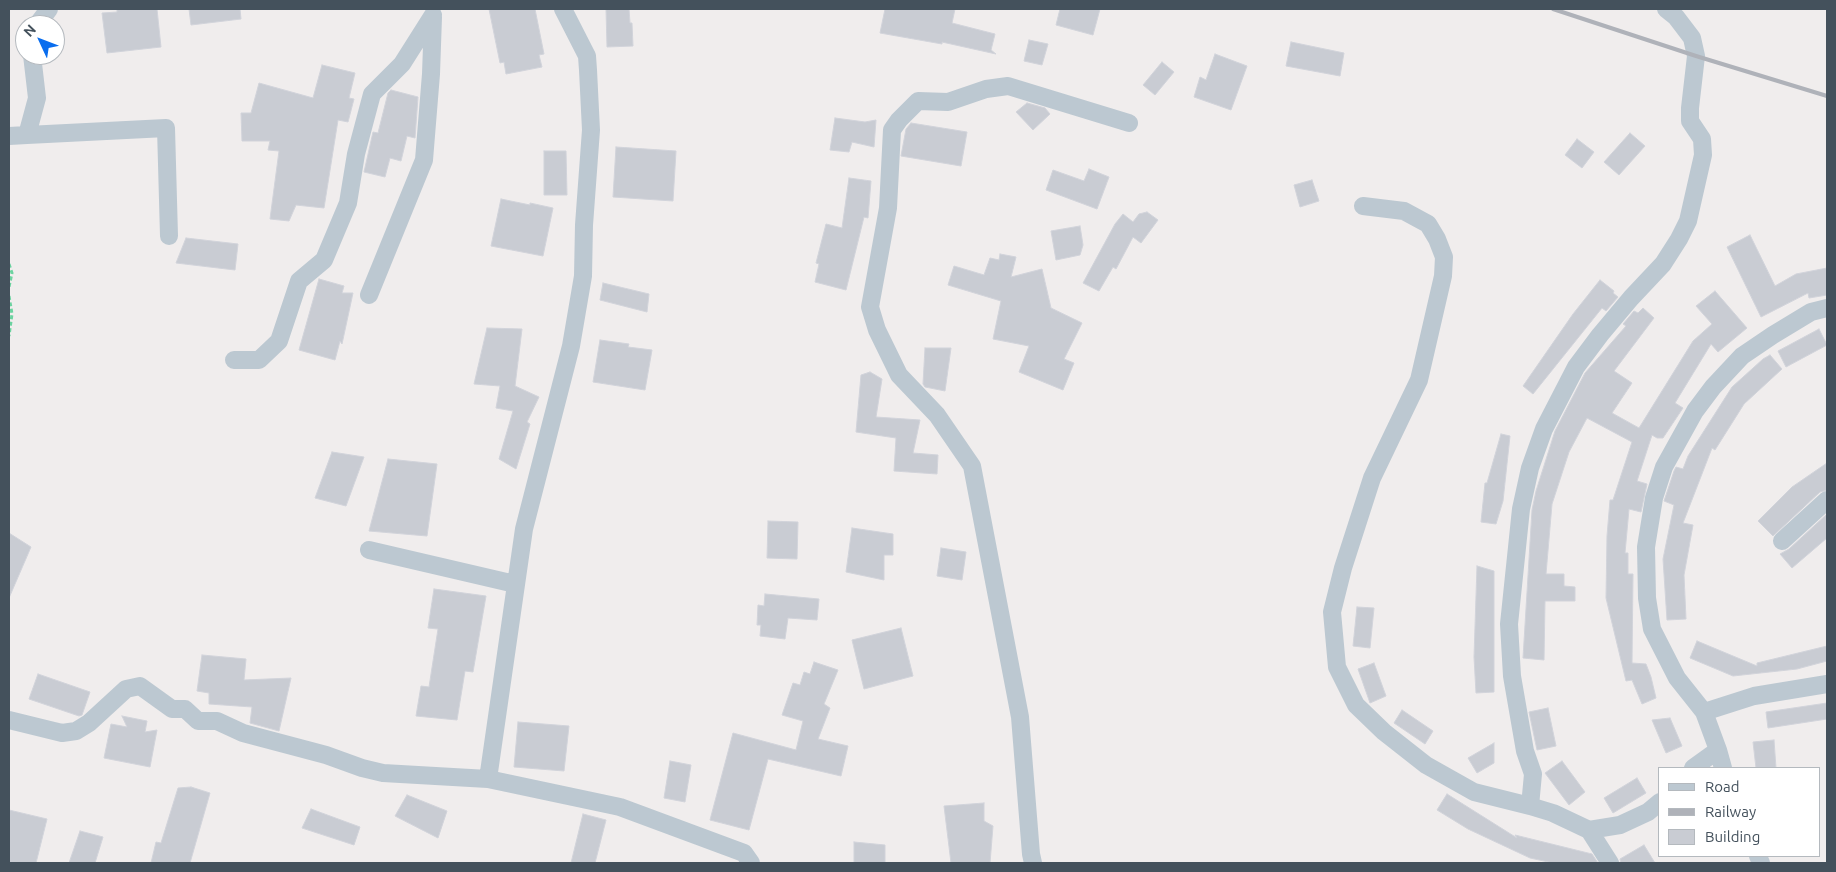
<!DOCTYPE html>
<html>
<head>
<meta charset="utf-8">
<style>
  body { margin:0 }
  #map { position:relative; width:1836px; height:872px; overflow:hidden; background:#f0eded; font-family:Ubuntu,sans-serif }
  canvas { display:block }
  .frame { position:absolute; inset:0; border:10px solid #44515c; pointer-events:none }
  .legend { position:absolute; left:1658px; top:767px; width:162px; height:90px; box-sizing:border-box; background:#fff; border:1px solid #b4b9be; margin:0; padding:6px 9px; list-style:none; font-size:15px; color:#44515c }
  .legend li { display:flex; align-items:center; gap:10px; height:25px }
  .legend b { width:25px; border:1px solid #b4b9be }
  .north { position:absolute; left:15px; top:15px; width:50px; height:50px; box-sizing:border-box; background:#fff; border:1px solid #b4b9be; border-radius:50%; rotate:313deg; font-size:14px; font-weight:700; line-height:20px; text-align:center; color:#44515c }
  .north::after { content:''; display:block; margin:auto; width:18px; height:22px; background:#096dee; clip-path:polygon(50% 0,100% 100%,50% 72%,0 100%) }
</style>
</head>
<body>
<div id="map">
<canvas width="1836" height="872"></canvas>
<div class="frame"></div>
<ul class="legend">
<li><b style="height:6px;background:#bcc8d1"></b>Road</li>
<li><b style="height:6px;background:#afb2b9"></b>Railway</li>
<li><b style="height:14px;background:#c9ccd3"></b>Building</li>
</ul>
<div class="north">N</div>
</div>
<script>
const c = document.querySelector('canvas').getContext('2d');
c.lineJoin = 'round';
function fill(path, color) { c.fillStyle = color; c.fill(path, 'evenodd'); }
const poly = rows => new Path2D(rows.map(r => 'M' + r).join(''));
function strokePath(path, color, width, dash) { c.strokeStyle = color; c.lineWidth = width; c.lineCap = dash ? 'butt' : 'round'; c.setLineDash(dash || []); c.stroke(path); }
const building = poly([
  [117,9,157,9,161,47,107,53,102,13,117,12,117,9],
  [189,9,240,9,241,19,191,25,189,9],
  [489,9,535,9,544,54,539,55,542,67,506,74,504,62,500,63,489,9],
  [606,9,629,9,630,23,632,23,633,46,607,47,606,9],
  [885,9,955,9,952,23,995,34,991,50,996,54,942,42,942,44,880,33,885,9],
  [1060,9,1100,9,1093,35,1056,25,1060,9],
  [1029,40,1048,44,1042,65,1024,61,1029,40],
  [1291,42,1344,53,1340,76,1286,66,1291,42],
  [1215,54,1247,66,1231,110,1194,97,1200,77,1206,80,1215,54],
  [1162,62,1174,72,1155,95,1143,85,1162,62],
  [322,65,355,73,349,98,354,99,348,122,338,120,324,208,296,205,289,221,270,219,279,151,268,150,270,141,242,141,241,113,251,113,259,83,313,98,322,65],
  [391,90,418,97,415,138,407,136,401,161,390,158,385,177,364,172,373,132,378,133,388,93,391,90],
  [1027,103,1045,108,1050,114,1033,130,1016,112,1027,103],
  [835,118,865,122,876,120,874,147,852,142,849,152,830,150,835,118],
  [911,123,967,132,961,166,901,156,906,129,911,123],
  [1630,133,1645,146,1619,175,1604,162,1630,133],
  [1577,139,1594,152,1582,168,1565,155,1577,139],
  [616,147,676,151,673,201,613,197,616,147],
  [544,151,566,151,567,195,544,195,544,151],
  [1089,169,1109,177,1097,209,1046,190,1053,170,1084,181,1089,169],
  [849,178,871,181,868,218,864,217,846,290,815,282,819,264,816,263,826,224,842,228,849,178],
  [1312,180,1319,201,1300,207,1294,185,1312,180],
  [501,199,530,205,530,203,553,208,543,256,491,246,501,199],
  [1147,212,1158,220,1141,243,1133,237,1116,269,1113,267,1099,291,1083,283,1115,224,1123,214,1133,222,1139,214,1147,212],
  [1080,226,1083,245,1080,255,1056,260,1051,231,1080,226],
  [1750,235,1775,286,1796,274,1827,268,1827,295,1809,298,1808,293,1761,317,1727,247,1750,235],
  [186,238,238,244,235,270,176,263,186,238],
  [1000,254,1016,257,1011,277,1042,269,1051,308,1082,323,1064,359,1074,363,1063,390,1019,372,1029,346,993,339,1001,301,948,285,954,266,984,275,990,258,999,260,1000,254],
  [319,279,344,286,342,293,353,293,342,344,340,341,335,360,299,350,319,279],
  [1600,280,1614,291,1613,293,1618,297,1606,311,1602,308,1533,394,1523,386,1573,314,1600,280],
  [603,283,649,294,647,312,600,300,603,283],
  [1715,291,1747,328,1718,352,1711,344,1675,403,1683,408,1663,438,1657,438,1652,435,1637,481,1647,484,1641,512,1629,509,1625,553,1628,553,1628,574,1633,574,1632,663,1646,664,1651,677,1656,698,1642,704,1632,680,1626,681,1606,598,1607,536,1610,500,1613,500,1632,442,1587,418,1569,452,1552,504,1546,574,1564,574,1564,586,1575,587,1575,601,1545,601,1544,660,1523,658,1532,510,1536,491,1555,431,1585,373,1626,326,1623,324,1634,311,1638,313,1643,308,1654,318,1614,371,1632,383,1612,413,1639,428,1693,341,1712,324,1696,306,1715,291],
  [487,328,522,329,515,386,539,397,527,422,530,424,516,469,499,459,513,411,496,408,500,386,474,384,487,328],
  [1819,329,1827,345,1786,367,1778,351,1819,329],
  [600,340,629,344,628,347,652,350,645,390,593,382,600,340],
  [925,348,951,348,945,391,925,387,923,384,925,348],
  [1770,355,1782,369,1744,404,1715,450,1712,448,1683,523,1693,525,1684,575,1686,619,1667,620,1663,559,1674,505,1664,501,1674,471,1676,467,1683,469,1688,456,1732,387,1763,359,1770,355],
  [870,372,882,379,876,417,920,420,913,453,938,455,937,474,894,471,896,438,856,432,861,375,870,372],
  [1501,434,1510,436,1503,501,1496,524,1481,522,1485,483,1487,483,1501,434],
  [332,452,364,457,346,506,315,498,332,452],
  [388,459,437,464,427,536,369,531,388,459],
  [1827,463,1827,490,1820,492,1773,536,1758,521,1792,487,1827,463],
  [1827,514,1827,538,1792,568,1780,554,1789,549,1827,514],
  [768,521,798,522,797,559,767,558,768,521],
  [852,528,893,534,893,555,884,555,884,580,846,572,852,528],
  [9,533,31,547,9,598,9,533],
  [941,548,966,552,962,580,937,576,941,548],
  [1477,566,1494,571,1494,692,1476,693,1474,657,1477,566],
  [434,589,486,596,473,672,465,671,457,720,416,716,421,686,429,687,438,629,428,628,434,589],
  [765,594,819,599,817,620,788,618,785,639,760,636,761,625,757,625,758,605,764,606,765,594],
  [1357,607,1374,608,1370,648,1353,646,1357,607],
  [901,628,913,676,864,689,852,640,901,628],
  [1697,641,1757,666,1757,663,1827,646,1827,661,1797,669,1733,676,1690,658,1697,641],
  [202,655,246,659,244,680,291,678,279,731,250,723,252,707,209,704,209,693,197,691,202,655],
  [814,662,838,670,824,704,830,708,818,739,848,746,841,776,768,759,749,830,710,820,733,733,796,750,803,721,782,715,793,683,800,685,804,672,810,674,814,662],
  [1374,663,1386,696,1370,703,1358,669,1374,663],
  [38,674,90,692,82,715,79,716,29,699,38,674],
  [1827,703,1827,719,1768,728,1766,712,1827,703],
  [1548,708,1556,746,1537,750,1529,712,1548,708],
  [1402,710,1433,731,1425,744,1394,723,1402,710],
  [122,716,147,721,145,732,157,730,150,767,104,758,111,724,127,727,122,716],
  [1670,718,1682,746,1666,753,1652,720,1670,718],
  [518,722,569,726,564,771,514,767,518,722],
  [1774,740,1776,768,1756,768,1753,742,1774,740],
  [1494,743,1494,763,1477,773,1468,758,1494,743],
  [670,761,691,765,685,802,664,798,670,761],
  [1562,761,1585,792,1569,805,1545,773,1562,761],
  [1637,778,1646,793,1613,813,1604,798,1637,778],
  [191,787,210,793,190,863,151,863,156,842,161,843,178,788,191,787],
  [1447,794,1517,838,1515,835,1592,854,1598,863,1553,863,1530,858,1468,829,1437,810,1447,794],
  [407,795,447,811,438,838,395,816,407,795],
  [984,803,984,821,993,826,990,863,951,863,944,806,984,803],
  [311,809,360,827,354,845,302,828,311,809],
  [9,810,47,819,36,863,9,863,9,810],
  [583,814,606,820,595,863,571,863,583,814],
  [80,831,103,837,95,863,69,863,80,831],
  [854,842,885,845,885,863,854,863,854,842],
  [1644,845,1655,863,1621,863,1620,859,1644,845]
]);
const path = poly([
  [9,264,12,273,9,287],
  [9,296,12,314,9,336]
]);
const minor = poly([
  [563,9,587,56,588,70,591,130,584,225,583,276,571,346,524,529,488,779,620,807,744,853,751,863],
  [37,25,49,9],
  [27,135,166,128,169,236],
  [9,136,27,135,37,98,32,55],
  [1363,206,1404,211,1428,224,1437,239,1444,257,1443,276,1419,380,1372,478,1343,568,1332,612,1337,667,1356,705,1384,732,1426,765,1474,792,1530,806],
  [369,295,424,160,431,74,433,17],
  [234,360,259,360,279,341,299,281,324,260,348,203,356,154,372,94,402,64,433,15],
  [1782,541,1827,500],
  [369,550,515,584],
  [1704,712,1754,696,1827,684],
  [9,720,62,733,76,731,89,723,126,689,140,686,172,709,185,709,198,721,217,721,243,733,326,755,362,768,383,773,488,779],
  [1693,768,1718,750],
  [1723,768,1718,750,1704,712,1677,678,1652,629,1647,598,1646,547,1654,498,1664,467,1695,411,1713,387,1742,356,1773,335,1811,312,1827,308],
  [1660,802,1648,812,1620,825,1589,830,1553,813,1530,806,1533,774,1525,751,1512,676,1509,624,1521,509,1530,468,1544,429,1576,367,1600,335,1631,298,1663,264,1679,239,1688,221,1703,155,1702,139,1690,121,1690,108,1696,56,1692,38,1676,17,1666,9],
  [1589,830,1610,863],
  [1758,856,1761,863],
  [1033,863,1031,854,1020,717,972,466,937,415,899,375,877,330,870,307,888,208,892,130,899,120,918,101,948,102,986,89,1008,86,1129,123]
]);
const rail = poly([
  [1553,9,1696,56,1827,96]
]);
fill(building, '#c9ccd3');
strokePath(building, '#d1d3da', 1);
strokePath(path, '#6cd3a0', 3, [4, 2.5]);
strokePath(minor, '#bcc8d1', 18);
strokePath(rail, '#afb2b9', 4);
</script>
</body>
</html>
